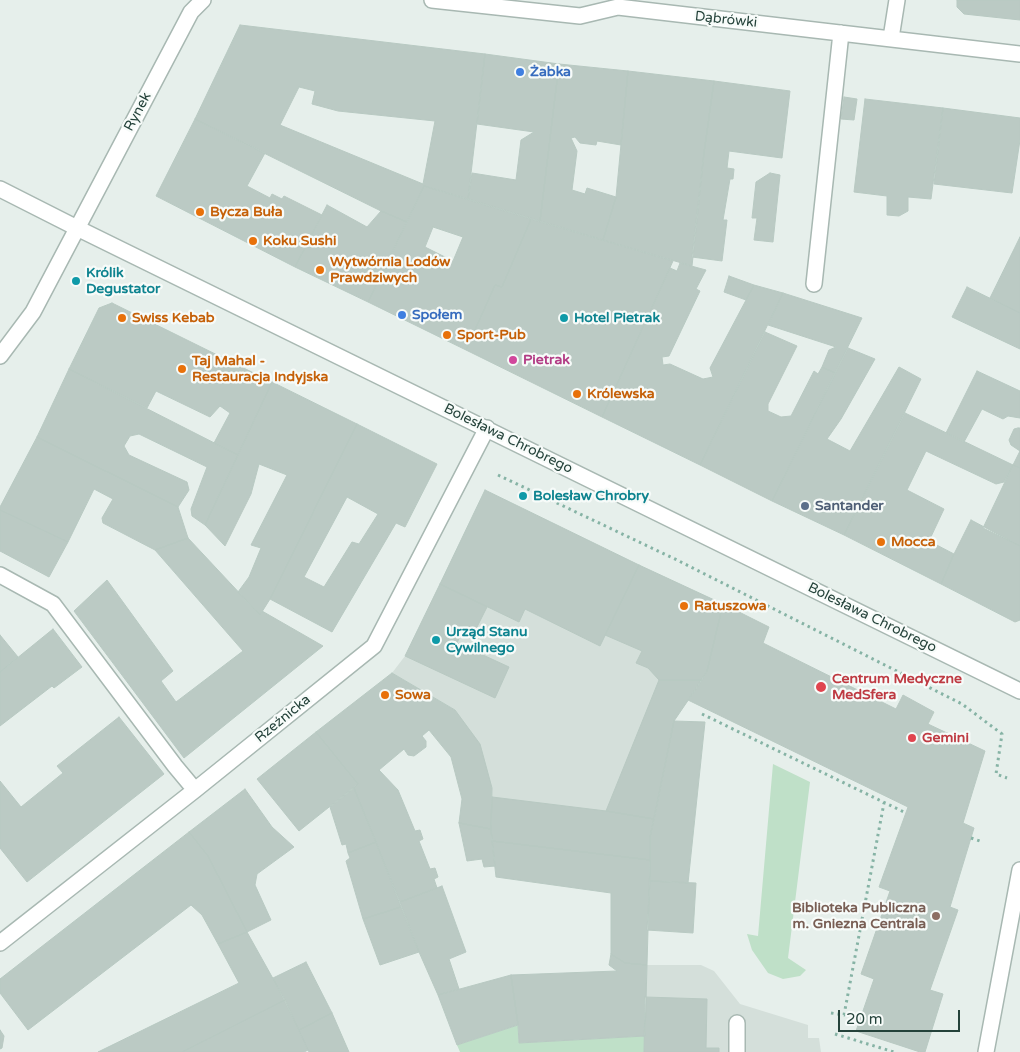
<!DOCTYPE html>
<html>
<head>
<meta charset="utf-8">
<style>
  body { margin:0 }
  #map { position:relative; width:1020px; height:1052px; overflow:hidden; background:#e6efeb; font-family:"Varela Round",sans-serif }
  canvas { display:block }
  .scale { position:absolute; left:838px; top:1010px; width:122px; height:22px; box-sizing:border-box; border:2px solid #24423a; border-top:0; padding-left:6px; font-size:15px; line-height:18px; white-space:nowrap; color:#24423a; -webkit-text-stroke:4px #f7fbf9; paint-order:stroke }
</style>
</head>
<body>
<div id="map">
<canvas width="1020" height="1052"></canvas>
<div class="scale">20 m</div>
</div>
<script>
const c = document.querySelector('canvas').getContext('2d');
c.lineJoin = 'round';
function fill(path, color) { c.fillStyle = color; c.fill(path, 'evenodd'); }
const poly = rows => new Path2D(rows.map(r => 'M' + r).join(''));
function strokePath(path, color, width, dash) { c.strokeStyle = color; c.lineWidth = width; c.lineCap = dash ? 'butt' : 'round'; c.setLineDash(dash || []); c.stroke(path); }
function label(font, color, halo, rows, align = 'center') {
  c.font = font + ' "Varela Round",sans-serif'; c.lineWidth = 4.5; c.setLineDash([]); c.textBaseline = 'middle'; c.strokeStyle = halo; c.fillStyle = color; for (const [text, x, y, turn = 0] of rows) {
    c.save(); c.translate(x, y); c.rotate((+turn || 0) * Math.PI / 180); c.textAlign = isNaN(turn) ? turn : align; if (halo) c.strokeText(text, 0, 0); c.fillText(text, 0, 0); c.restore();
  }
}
const built = poly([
  [485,490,639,565,723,604,707,671,674,721,654,819,491,829,492,788,455,710,392,673,405,656],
  [647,965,701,965,714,971,740,1004,808,1025,808,1038,819,1038,821,1052,460,1052,519,1043,644,1036]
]);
const green = poly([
  [773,764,810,782,788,958,806,970,800,976,783,979,768,973,752,950,747,934,758,936],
  [518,1025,519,1043,645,1036,644,1052,460,1052,457,1045]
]);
const building = poly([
  [957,0,1020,0,1020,20,964,14,957,7,957,0],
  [240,25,485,54,468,199,424,186,407,222,381,211,195,119,240,25],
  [299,87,315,91,312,104,338,111,435,121,423,184,280,125,299,87],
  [485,54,559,64,540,221,468,199,472,173,516,180,521,140,534,132,477,124,485,54],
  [559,64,628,71,621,145,597,141,596,145,580,143,575,137,571,138,577,151,572,190,585,194,587,188,616,197,603,240,540,221,559,64],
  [628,71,714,81,704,153,692,266,603,240,616,197,628,71],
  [714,81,790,91,782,158,729,151,727,168,734,169,733,179,730,179,723,220,727,220,722,261,692,257,704,153,714,81],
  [844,97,857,99,854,120,841,119,844,97],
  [865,99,943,108,931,199,908,197,908,211,899,216,887,215,887,196,854,192,865,99],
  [943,108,1020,118,1020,140,1012,193,934,184,943,108],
  [195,119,265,153,247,186,270,198,272,194,282,199,284,196,322,215,295,267,156,196,195,119],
  [770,173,780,175,773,242,754,240,757,218,752,218,756,182,770,173],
  [424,186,531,219,502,287,495,285,466,350,368,302,424,186],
  [433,227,463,237,453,261,425,247,433,227],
  [327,205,367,227,381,211,407,222,368,302,295,267,327,205],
  [531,219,673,261,602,417,466,350,495,285,502,287,531,219],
  [1020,237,1020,313,990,298,1020,237],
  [680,263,706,270,696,289,700,291,669,356,662,357,663,365,670,364,703,379,713,377,710,368,754,285,783,293,700,465,602,417,670,268,677,271,680,263],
  [729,276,754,285,746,300,724,292,729,276],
  [967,287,1020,313,1020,349,952,317,967,287],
  [783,293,862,318,835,373,822,367,829,350,836,347,768,325,783,293],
  [112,303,272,382,238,455,214,443,230,413,220,406,210,417,156,391,147,408,69,369,99,308,112,303],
  [765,332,797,346,768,404,768,411,781,417,791,416,814,371,818,374,822,367,835,373,772,501,700,465,765,332],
  [848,348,875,359,841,419,827,439,850,451,899,367,921,379,844,535,772,501,848,348],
  [69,369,238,455,205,525,192,516,191,509,207,467,139,434,130,436,124,446,129,455,187,482,189,490,178,507,37,437,69,369],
  [977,371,1020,391,1020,418,1008,416,1003,419,982,409,964,442,946,433,977,371],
  [272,382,357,424,270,599,260,615,238,592,249,577,261,548,251,545,287,475,259,464,251,494,225,546,205,525,272,382],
  [905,413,1013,465,1004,482,996,484,926,451,907,490,944,509,929,541,954,554,941,584,844,535,905,413],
  [357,424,437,464,405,527,396,523,332,632,270,599,357,424],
  [347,497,378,514,359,544,352,542,324,587,304,577,347,497],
  [1018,428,1020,428,1020,451,1011,445,1009,440,1014,429,1018,428],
  [37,437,178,507,188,538,155,550,103,523,102,518,113,499,94,489,68,542,0,510,0,507,37,437],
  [1020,451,1020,468,1013,465,1020,451],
  [1013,465,1020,468,1020,546,983,528,1013,465],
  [485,490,639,565,600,646,525,609,519,622,440,584,485,490],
  [0,510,68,542,49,577,0,551,0,510],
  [971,520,1020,546,1020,620,1015,622,941,584,954,554,971,520],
  [188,538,260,615,262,611,323,646,184,758,74,611,107,580,173,671,161,681,176,702,243,651,155,550,188,538],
  [639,565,723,604,707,671,702,680,659,680,648,668,636,663,642,651,605,635,639,565],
  [440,584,487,607,472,637,462,632,457,643,509,667,495,698,405,656,440,584],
  [723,604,769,627,763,643,896,709,903,695,934,712,928,724,985,751,963,823,974,828,950,907,958,910,930,990,943,994,925,1052,920,1052,856,1031,874,979,861,974,890,891,879,887,908,807,688,700,707,671,723,604],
  [53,629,82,667,54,688,52,686,0,726,0,672,53,629],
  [0,635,18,657,0,672,0,635],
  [392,673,455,710,480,744,492,788,491,829,459,823,462,799,451,757,429,730,422,736,426,741,426,747,414,756,408,755,404,749,379,770,398,790,415,831,420,830,423,839,419,841,430,869,435,868,438,877,434,879,437,888,400,902,354,788,358,784,316,732,392,673],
  [659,680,702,680,674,721,654,819,606,811,659,680],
  [119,717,164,774,27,882,0,848,0,781,21,807,63,773,57,766,119,717],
  [674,721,705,722,688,883,650,881,650,837,674,721],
  [316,732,358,784,299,831,257,779,316,732],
  [354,788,376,842,348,853,346,844,342,845,330,807,354,788],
  [245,789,272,827,294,847,257,874,255,885,271,920,247,932,208,856,189,832,245,789],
  [492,797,606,811,654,819,650,837,650,860,492,841,491,829,492,797],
  [459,823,491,829,495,866,484,867,482,859,467,861,459,823],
  [189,832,208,856,247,932,218,944,202,915,191,905,28,1030,0,993,0,979,189,832],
  [492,841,650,860,647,965,625,963,611,954,611,893,496,877,492,841],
  [376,842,401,907,363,919,346,861,350,858,348,853,376,842],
  [650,881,696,883,693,933,647,930,650,881],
  [442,886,466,952,449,959,459,989,438,995,419,952,400,902,442,886],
  [401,907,419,952,380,965,363,919,401,907],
  [247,932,285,1000,182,1052,98,1052,239,983,218,944,247,932],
  [611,954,625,963,647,965,645,1036,519,1043,518,1025,511,975,617,971,609,965,611,954],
  [306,962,332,1013,299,1030,273,978,306,962],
  [511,975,518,1025,457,1045,438,995,511,975],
  [645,997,707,999,706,1048,719,1048,719,1052,644,1052,645,997],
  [285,1000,308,1050,304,1052,182,1052,285,1000],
  [332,1013,349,1052,309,1052,299,1030,332,1013],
  [0,1030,4,1036,2,1048,0,1049,0,1030]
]);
const path = poly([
  [498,475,677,560,962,704,1002,734,996,774,1007,778],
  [702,714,906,813],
  [971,838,980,841],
  [831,1013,844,1015,884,803],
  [835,1034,894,1052]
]);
const minor = poly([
  [432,0,580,16,618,7,1020,54],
  [891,38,897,0],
  [0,189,77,228,1020,691],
  [814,284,841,33],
  [0,356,33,312,191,12,203,0],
  [0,575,53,604,175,766,195,790],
  [0,943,195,790,374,646,487,428],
  [737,1023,737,1052],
  [986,1052,1020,870]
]);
const markers = [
  [520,72,5,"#3f7fe0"],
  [200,212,5,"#e8710a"],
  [253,241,5,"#e8710a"],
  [320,270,5,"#e8710a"],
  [76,281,5,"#0f9aa8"],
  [402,315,5,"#3f7fe0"],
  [122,318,5,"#e8710a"],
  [564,318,5,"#0f9aa8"],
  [447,335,5,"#e8710a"],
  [513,360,5,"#d1479c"],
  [182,369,5,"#e8710a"],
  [577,394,5,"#e8710a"],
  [523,496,5,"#0f9aa8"],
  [805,506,5,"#5c6f8a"],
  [881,542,5,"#e8710a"],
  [684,606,5,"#e8710a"],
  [436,640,5,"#0f9aa8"],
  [821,687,6,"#e0444e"],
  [385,695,5,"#e8710a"],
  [912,738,5,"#e0444e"],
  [936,916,5,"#8d6e63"]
];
const streetNames = [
  ["Dąbrówki",726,20,6],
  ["Rynek",138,112,-62],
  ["Bolesława Chrobrego",508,439,26],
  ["Bolesława Chrobrego",872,618,26],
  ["Rzeźnicka",283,719,-39]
];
const shopNames = [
  ["Żabka",530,72],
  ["Społem",412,315]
];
const foodNames = [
  ["Bycza Buła",210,212],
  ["Koku Sushi",263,241],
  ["Wytwórnia Lodów",330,262],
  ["Prawdziwych",330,278],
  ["Swiss Kebab",132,318],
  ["Sport-Pub",457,335],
  ["Taj Mahal -",192,361],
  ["Restauracja Indyjska",192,377],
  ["Królewska",587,394],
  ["Mocca",891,542],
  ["Ratuszowa",694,606],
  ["Sowa",395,695]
];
const cultureNames = [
  ["Królik",86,273],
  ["Degustator",86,289],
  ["Hotel Pietrak",574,318],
  ["Bolesław Chrobry",533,496],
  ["Urząd Stanu",446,632],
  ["Cywilnego",446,648]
];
const hotelNames = [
  ["Pietrak",523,360]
];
const serviceNames = [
  ["Santander",815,506]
];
const healthNames = [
  ["Centrum Medyczne",832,679],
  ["MedSfera",832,695],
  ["Gemini",922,738]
];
const educationNames = [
  ["Biblioteka Publiczna",926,908],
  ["m. Gniezna Centrala",926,924]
];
fill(built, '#d4dfda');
fill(green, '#bfe0c8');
fill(building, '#bbcac4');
strokePath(building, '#b8c9c2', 1);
strokePath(minor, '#a8b8b2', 18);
strokePath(path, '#86b3a5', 3, [2.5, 4]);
strokePath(minor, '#fff', 15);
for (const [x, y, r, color] of markers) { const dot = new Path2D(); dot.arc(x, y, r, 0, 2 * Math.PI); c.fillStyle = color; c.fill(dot); strokePath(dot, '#f7fbf9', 2); }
label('14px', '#24423a', '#f7fbf9', streetNames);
label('bold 14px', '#366cbe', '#f7fbf9', shopNames, 'left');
label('bold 14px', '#c56008', '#f7fbf9', foodNames, 'left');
label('bold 14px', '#0d838f', '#f7fbf9', cultureNames, 'left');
label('bold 14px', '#b23c85', '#f7fbf9', hotelNames, 'left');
label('bold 14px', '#4e5e75', '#f7fbf9', serviceNames, 'left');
label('bold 14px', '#be3a42', '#f7fbf9', healthNames, 'left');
label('bold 14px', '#785e54', '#f7fbf9', educationNames, 'right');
</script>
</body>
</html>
